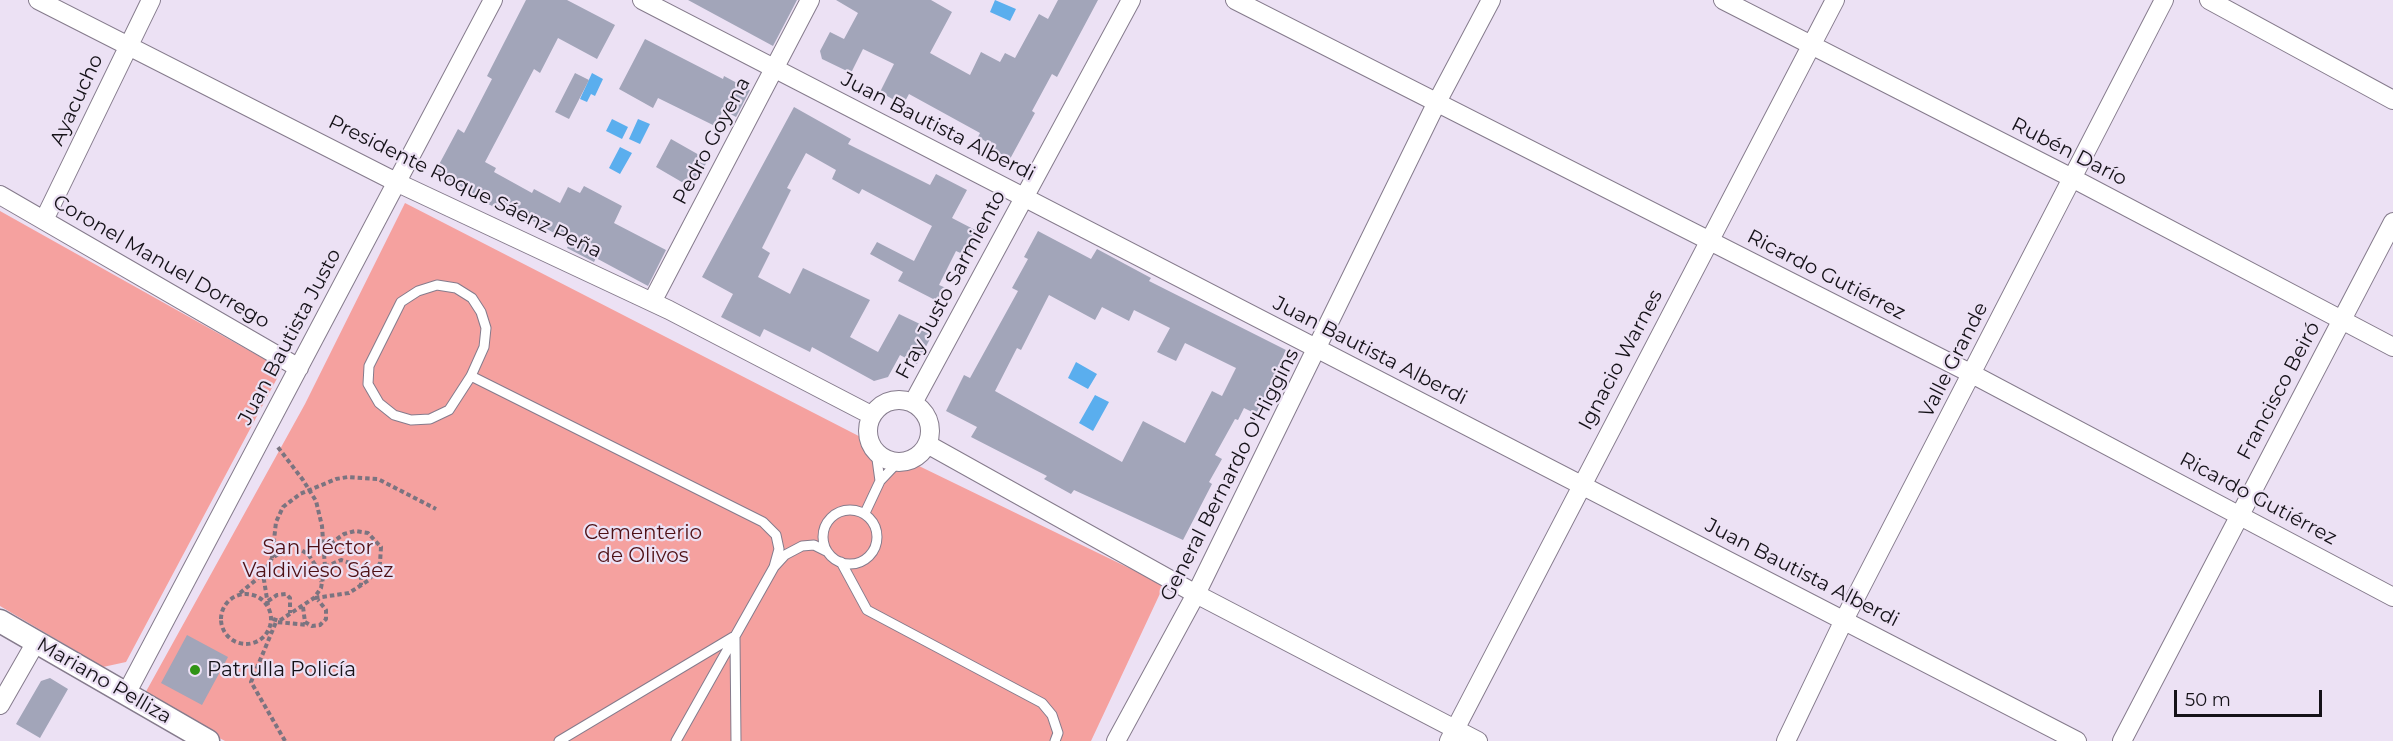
<!DOCTYPE html>
<html>
<head>
<meta charset="utf-8">
<style>
  body { margin:0 }
  #map { position:relative; width:2393px; height:741px; overflow:hidden; background:#ece1f4; font-family:Montserrat,sans-serif }
  canvas { display:block }
  .scale { position:absolute; left:2174px; top:690px; width:148px; height:27px; box-sizing:border-box; border:3px solid #151218; border-top:0; padding-left:8px; font-size:18px; line-height:21px; white-space:nowrap; color:#151218; -webkit-text-stroke:4px #ece1f4; paint-order:stroke }
</style>
</head>
<body>
<div id="map">
<canvas width="2393" height="741"></canvas>
<div class="scale">50 m</div>
</div>
<script>
const c = document.querySelector('canvas').getContext('2d');
c.lineJoin = 'round';
function fill(path, color) { c.fillStyle = color; c.fill(path, 'evenodd'); }
const poly = rows => new Path2D(rows.map(r => 'M' + r).join(''));
function strokePath(path, color, width, dash) { c.strokeStyle = color; c.lineWidth = width; c.lineCap = dash ? 'butt' : 'round'; c.setLineDash(dash || []); c.stroke(path); }
function label(font, color, halo, rows, align = 'center') {
  c.font = font + ' Montserrat,sans-serif'; c.lineWidth = 4.5; c.setLineDash([]); c.textBaseline = 'middle'; c.strokeStyle = halo; c.fillStyle = color; for (const [text, x, y, turn = 0] of rows) {
    c.save(); c.translate(x, y); c.rotate((+turn || 0) * Math.PI / 180); c.textAlign = isNaN(turn) ? turn : align; if (halo) c.strokeText(text, 0, 0); c.fillText(text, 0, 0); c.restore();
  }
}
const green = poly([
  [405,203,884,449,1164,585,1091,741,225,741,143,697,305,404],
  [0,211,282,369,126,662,103,667,0,606]
]);
const water = poly([
  [995,0,1016,9,1010,21,990,12],
  [592,73,603,79,595,96,591,94,587,102,580,99],
  [612,119,628,127,622,139,606,131],
  [638,119,650,124,640,144,629,139],
  [620,147,632,153,620,174,609,168],
  [1076,362,1097,374,1088,389,1068,378],
  [1095,395,1109,402,1093,431,1079,423]
]);
const building = poly([
  [526,0,567,0,615,25,597,59,558,38,540,73,534,69,485,162,496,168,494,172,532,193,534,189,560,203,568,187,580,193,584,186,622,206,614,223,666,250,648,286,596,258,594,262,567,248,570,242,531,220,529,224,488,204,489,202,435,172,458,129,464,133,492,79,487,76],
  [688,0,797,0,773,46],
  [836,0,931,0,952,12,930,53,970,75,981,52,1000,62,1005,53,1015,58,1039,14,1048,19,1058,0,1098,0,1057,77,1052,74,1032,111,1035,113,1010,159,990,148,992,145,978,137,980,133,909,94,903,105,880,92,894,64,863,49,851,73,822,59,820,51,830,32,844,39,858,13],
  [645,39,723,79,724,76,750,90,736,117,723,110,715,126,658,98,653,108,619,89],
  [575,73,589,80,569,119,555,112],
  [794,107,851,139,848,144,930,185,936,174,967,190,952,218,979,232,967,256,956,251,939,285,946,288,939,302,898,281,903,272,870,254,877,242,914,261,932,226,862,189,859,194,832,179,836,170,806,153,787,188,791,190,762,248,770,253,758,277,790,294,803,268,870,300,850,337,878,352,899,314,920,324,918,328,932,335,917,364,900,355,888,377,874,381,812,347,810,352,764,329,760,337,721,317,733,294,702,277],
  [671,139,708,160,692,188,656,167],
  [1038,231,1091,259,1097,249,1151,278,1149,281,1286,350,1256,414,1244,408,1238,420,1235,419,1215,455,1222,459,1209,482,1212,484,1183,540,1074,490,1071,494,1044,479,1047,476,971,437,977,427,946,411,964,375,970,378,1018,291,1012,288,1028,259,1024,257],
  [1049,295,1095,320,1102,307,1129,321,1134,310,1170,328,1157,352,1176,361,1185,343,1236,368,1222,396,1212,391,1185,443,1143,421,1122,462,995,391,1017,348,1021,350],
  [187,635,228,657,202,705,161,683],
  [50,678,68,689,40,738,16,724,41,681]
]);
const path = poly([
  [272,558,276,522,283,507,300,494,336,479,348,477,378,479,436,509],
  [325,567,341,560,356,565,361,573,361,585],
  [240,593,262,575],
  '221 619a25 25 0 1 1 50 0a25 25 0 1 1-50 0Z',
  [315,598,349,593,369,580,380,563,381,547,368,533,355,531,344,534,324,548],
  [268,601,277,595,286,594,290,598,290,613],
  [268,605,263,574,272,558,285,550,301,550,308,554,320,572,321,582],
  [303,607,305,622,312,626,320,625,326,619,326,610,318,600],
  [273,619,279,621,314,598,321,588,325,567,322,526,316,501,303,480,277,446],
  [285,741,251,682,276,622,308,625]
]);
const service = poly([
  [437,285,456,288,472,298,481,312,486,328,484,347,471,376,449,410,430,419,411,420,394,415,379,403,368,384,369,366,401,302,418,291,437,285],
  [471,376,763,522,776,535,779,549,774,567],
  [876,452,880,481],
  '823 537a27 27 0 1 1 54 0a27 27 0 1 1-54 0Z',
  [865,513,880,481,898,462],
  [841,562,867,610,1042,703,1052,715,1058,733,1055,741],
  [735,638,736,741],
  [559,741,733,637],
  [676,741,774,567,785,555,802,546,814,545,826,551]
]);
const minor = poly([
  [38,0,398,183,669,310,871,415],
  [642,0,2077,741],
  [1235,0,1972,374,2393,597],
  [1723,0,2072,178,2393,347],
  [2209,0,2393,100],
  [0,195,299,368],
  [44,220,151,0],
  [652,302,810,0],
  '868 431a31 31 0 1 1 62 0a31 31 0 1 1-62 0Z',
  [913,403,1131,0],
  [927,444,1196,594,1478,741],
  [126,694,493,0],
  [0,705,36,642],
  [1116,741,1196,594,1437,102,1491,0],
  [1449,741,1835,0],
  [1786,741,1844,620,2164,0],
  [2122,741,2393,222]
]);
const tertiary = poly([
  [0,621,208,741]
]);
const markers = [
  [195,670,6,"#309315"]
];
const streetNames = [
  ["Ayacucho",77,100,-65],
  ["Juan Bautista Alberdi",938,127,27],
  ["Pedro Goyena",712,141,-62],
  ["Rubén Darío",2069,152,27],
  ["Presidente Roque Sáenz Peña",465,187,26],
  ["Coronel Manuel Dorrego",161,262,30],
  ["Ricardo Gutiérrez",1826,275,27],
  ["Fray Justo Sarmiento",951,285,-62],
  ["Juan Bautista Justo",290,337,-62],
  ["Juan Bautista Alberdi",1370,351,27],
  ["Ignacio Warnes",1621,360,-62],
  ["Valle Grande",1954,360,-63],
  ["Francisco Beiró",2279,391,-62],
  ["General Bernardo O'Higgins",1230,475,-63],
  ["Ricardo Gutiérrez",2258,499,28],
  ["Juan Bautista Alberdi",1802,573,27],
  ["Mariano Pelliza",104,681,30]
];
const parkNames = [
  ["Cementerio",643,533],
  ["de Olivos",643,556],
  ["San Héctor",318,548],
  ["Valdivieso Sáez",318,571]
];
const poiNames = [
  ["Patrulla Policía",207,670]
];
fill(green, '#f5a19f');
fill(water, '#5aaeee');
fill(building, '#a2a5b9');
strokePath(service, '#857b8c', 11);
strokePath(minor, '#857b8c', 20);
strokePath(tertiary, '#857b8c', 25);
strokePath(path, '#7b7480', 4, [4.5, 3]);
strokePath(service, '#fff', 9);
strokePath(minor, '#fff', 18);
strokePath(tertiary, '#fff', 22);
for (const [x, y, r, color] of markers) { const dot = new Path2D(); dot.arc(x, y, r, 0, 2 * Math.PI); c.fillStyle = color; c.fill(dot); strokePath(dot, '#ece1f4', 2); }
label('20px', '#151218', '#ece1f4', streetNames);
label('20px', '#4e1015', '#ece1f4', parkNames);
label('20px', '#151218', '#ece1f4', poiNames, 'left');
</script>
</body>
</html>
